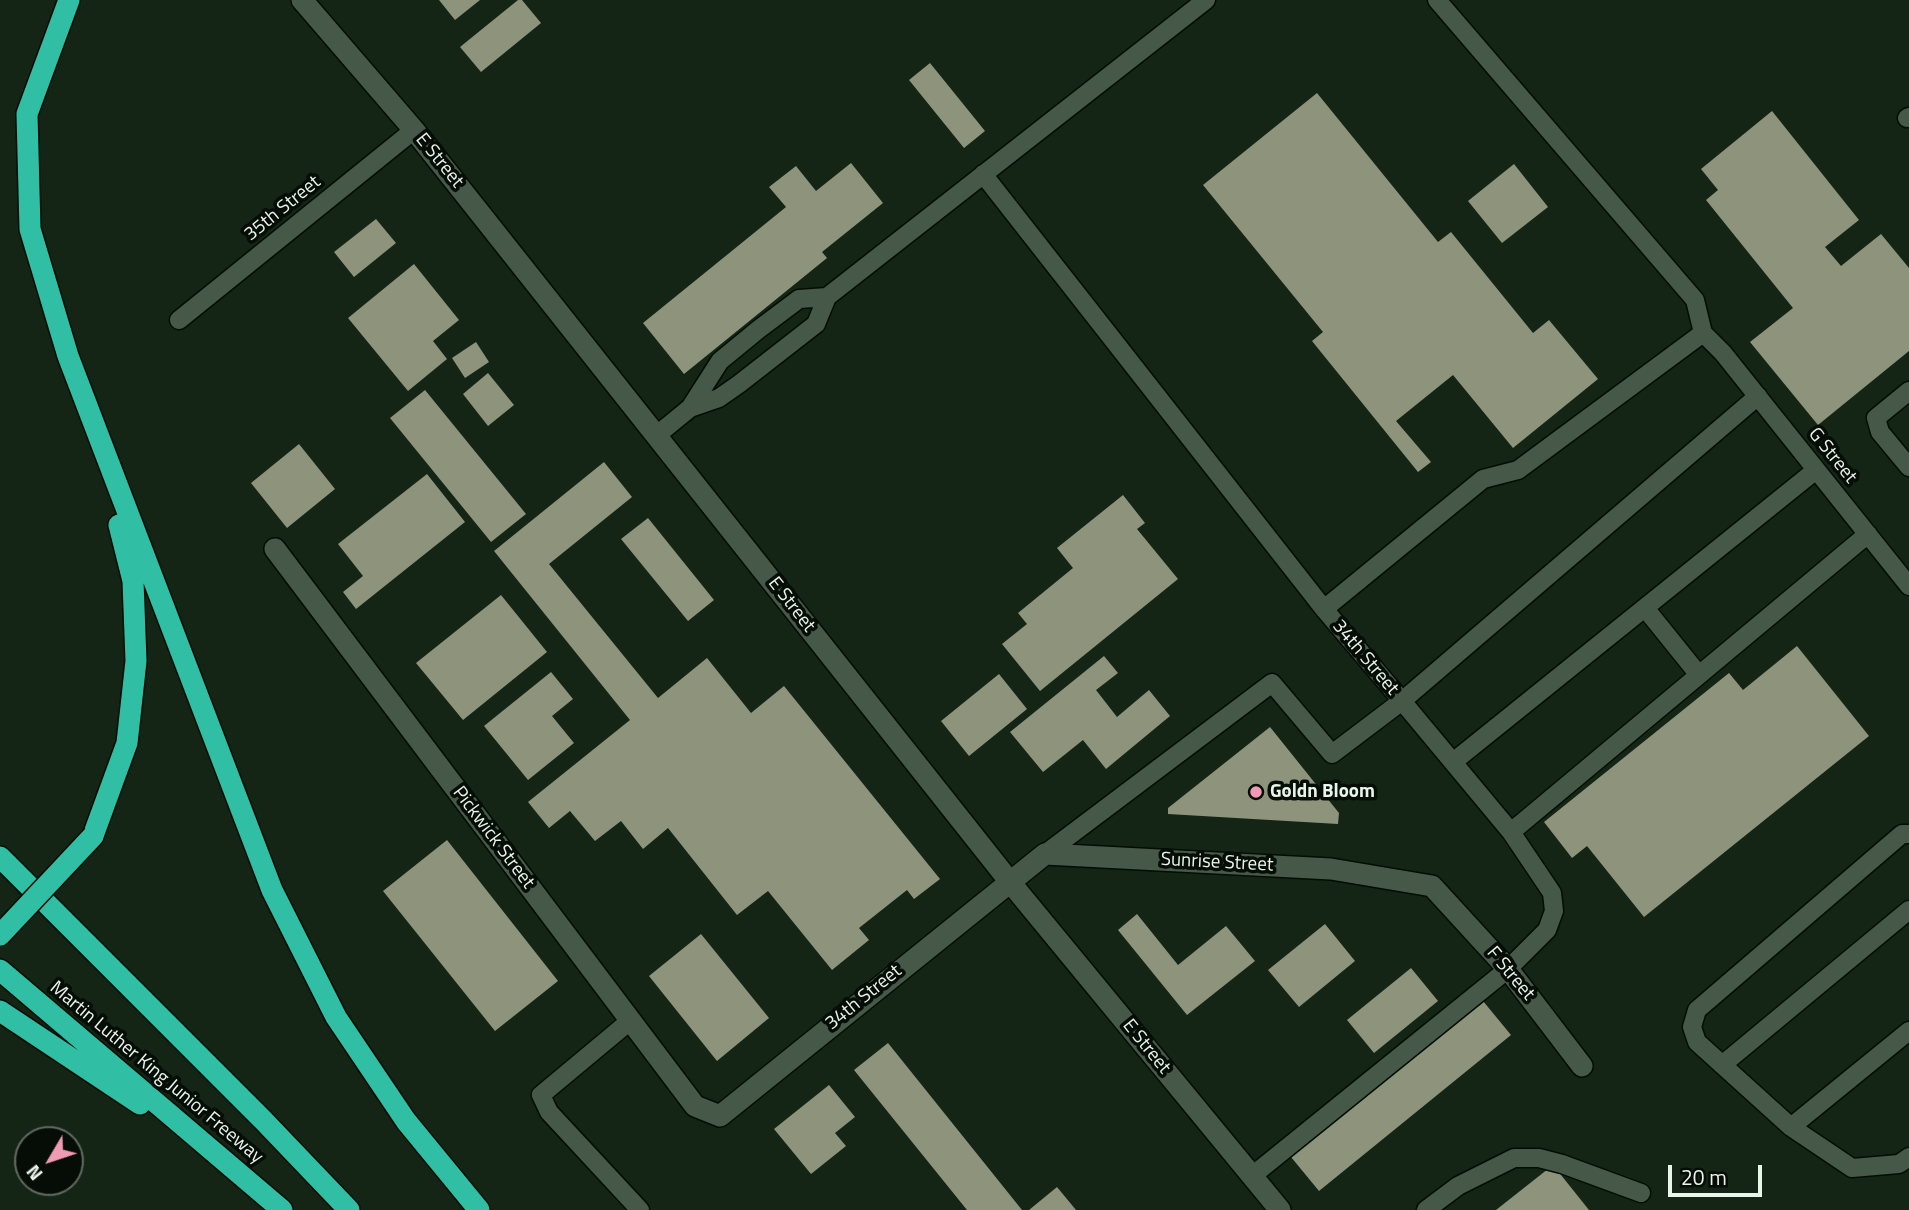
<!DOCTYPE html>
<html>
<head>
<meta charset="utf-8">
<style>
  body { margin:0 }
  #map { position:relative; width:1909px; height:1210px; overflow:hidden; background:#142516; font-family:"Titillium Web",sans-serif }
  canvas { display:block }
  .north { position:absolute; left:14px; top:1126px; width:70px; height:70px; box-sizing:border-box; background:#060c06; border:2px solid #616961; border-radius:50%; rotate:231deg; font-size:19px; font-weight:700; line-height:28px; text-align:center; color:#e9f4ea }
  .north::after { content:''; display:block; margin:auto; width:24px; height:32px; background:#f09ab4; clip-path:polygon(50% 0,100% 100%,50% 72%,0 100%) }
  .scale { position:absolute; left:1668px; top:1165px; width:94px; height:32px; box-sizing:border-box; border:4px solid #e9f4ea; border-top:0; padding-left:9px; font-size:21px; line-height:24px; white-space:nowrap; color:#e9f4ea; -webkit-text-stroke:5px #060c06; paint-order:stroke }
</style>
</head>
<body>
<div id="map">
<canvas width="1909" height="1210"></canvas>
<div class="north">N</div>
<div class="scale">20 m</div>
</div>
<script>
const c = document.querySelector('canvas').getContext('2d');
c.lineJoin = 'round';
function fill(path, color) { c.fillStyle = color; c.fill(path, 'evenodd'); }
const poly = rows => new Path2D(rows.map(r => 'M' + r).join(''));
function strokePath(path, color, width, dash) { c.strokeStyle = color; c.lineWidth = width; c.lineCap = dash ? 'butt' : 'round'; c.setLineDash(dash || []); c.stroke(path); }
function label(font, color, halo, rows, align = 'center') {
  c.font = font + ' "Titillium Web",sans-serif'; c.lineWidth = 7; c.setLineDash([]); c.textBaseline = 'middle'; c.strokeStyle = halo; c.fillStyle = color; for (const [text, x, y, turn = 0] of rows) {
    c.save(); c.translate(x, y); c.rotate((+turn || 0) * Math.PI / 180); c.textAlign = isNaN(turn) ? turn : align; if (halo) c.strokeText(text, 0, 0); c.fillText(text, 0, 0); c.restore();
  }
}
const building = poly([
  [439,0,480,0,455,20],
  [518,0,522,0,541,23,481,72,460,47],
  [930,63,985,131,964,148,909,80],
  [1317,93,1438,242,1451,232,1533,333,1549,320,1598,379,1513,448,1453,375,1396,421,1431,462,1418,472,1312,341,1323,332,1203,185],
  [1772,111,1859,220,1825,247,1841,266,1881,234,1909,268,1909,351,1818,425,1750,342,1793,308,1706,200,1718,190,1701,169],
  [851,163,883,203,822,252,827,258,684,374,643,323,786,207,769,187,796,166,816,191],
  [1514,164,1548,207,1502,243,1468,201],
  [376,219,396,243,354,277,334,252],
  [414,264,459,320,433,341,447,359,408,391,348,318],
  [476,342,489,362,465,378,452,358],
  [488,373,514,405,488,426,463,394],
  [425,390,526,514,491,542,390,418],
  [299,444,335,489,287,528,251,483],
  [604,462,632,497,549,564,658,698,707,658,751,713,784,686,940,879,914,899,907,890,859,928,869,940,832,970,768,891,737,915,668,828,643,849,621,821,595,841,570,811,549,828,528,802,630,720,494,551],
  [427,474,465,522,356,609,343,592,363,576,338,544],
  [1123,495,1145,523,1137,529,1178,579,1040,691,1002,644,1027,624,1018,613,1073,568,1057,548],
  [648,518,714,600,688,621,621,539],
  [501,595,547,652,463,720,416,663],
  [1797,646,1869,736,1644,917,1587,846,1572,858,1544,822,1729,673,1743,690],
  [1104,656,1118,673,1096,690,1117,717,1149,690,1170,716,1106,769,1083,740,1043,772,1010,732],
  [551,672,573,699,552,716,574,743,528,780,484,726],
  [999,674,1027,709,969,756,941,721],
  [1270,727,1339,813,1338,824,1168,814,1168,808],
  [447,840,558,981,495,1031,383,891],
  [1137,914,1178,965,1226,926,1255,961,1187,1015,1118,930],
  [1325,924,1355,961,1299,1007,1268,970],
  [701,934,769,1018,717,1061,649,976],
  [1411,968,1438,1001,1374,1053,1347,1020],
  [1483,1001,1511,1035,1319,1191,1291,1157],
  [888,1043,1022,1210,967,1210,854,1070],
  [829,1085,855,1117,835,1133,846,1146,811,1174,774,1129],
  [1553,1165,1589,1210,1496,1210],
  [1057,1187,1076,1210,1029,1210]
]);
const lane = poly([
  [1907,118,1909,117],
  [983,174,1324,609],
  [827,297,1206,0],
  [179,320,414,130],
  [1703,333,1723,353,1909,586],
  [1909,391,1876,418,1880,432,1909,467],
  [657,435,690,408,720,361,759,329,799,299,827,297,816,324,739,384,719,398,690,408],
  [1645,608,1699,675],
  [1453,762,1816,470],
  [1511,832,1402,701,1758,396],
  [1909,834,1902,834,1697,1010,1692,1027,1697,1042,1791,1127,1852,1168,1899,1164,1909,1157],
  [1045,854,1272,683,1332,754,1402,701,1324,609,1483,479,1518,470,1703,333,1695,300,1437,0],
  [631,1020,541,1095,549,1112,640,1210],
  [1722,1065,1909,910],
  [1791,1127,1909,1031],
  [1252,1176,1508,969,1547,930,1554,911,1552,893,1511,832,1868,534],
  [1426,1210,1458,1186,1514,1158,1539,1158,1562,1164,1641,1193]
]);
const street = poly([
  [302,0,414,130,1010,882,1280,1210],
  [275,549,695,1106,720,1116,1045,854,1331,869,1432,886,1508,969,1582,1066]
]);
const highway = poly([
  [69,0,27,114,30,229,68,356,272,890,336,1017,406,1121,479,1210],
  [93,836,127,743,136,661,133,581,119,525],
  [0,857,263,1120,349,1210],
  [0,970,282,1210],
  [0,1011,140,1104]
]);
const highwayBridge = poly([
  [0,935,93,836]
]);
const markers = [
  [1256,792,7,"#f09ab4"]
];
const streetNames = [
  ["E Street",439,161,51],
  ["35th Street",283,209,-39],
  ["G Street",1832,456,51],
  ["E Street",791,605,52],
  ["34th Street",1365,658,50],
  ["Pickwick Street",493,838,53],
  ["Sunrise Street",1217,863,3],
  ["F Street",1510,974,50],
  ["34th Street",864,998,-39],
  ["E Street",1146,1047,51],
  ["Martin Luther King Junior Freeway",156,1073,40]
];
const poiNames = [
  ["Goldn Bloom",1270,792]
];
fill(building, '#8e947c');
strokePath(lane, '#020e03', 21);
strokePath(street, '#020e03', 24);
strokePath(highway, '#020e03', 24);
strokePath(lane, '#465848', 18);
strokePath(street, '#465848', 21);
strokePath(highway, '#30bfa4', 21);
strokePath(highwayBridge, '#020e03', 24, []);
strokePath(highwayBridge, '#30bfa4', 21);
for (const [x, y, r, color] of markers) { const dot = new Path2D(); dot.arc(x, y, r, 0, 2 * Math.PI); c.fillStyle = color; c.fill(dot); strokePath(dot, '#060c06', 2.5); }
label('19px', '#e9f4ea', '#060c06', streetNames);
label('bold 19px', '#e9f4ea', '#060c06', poiNames, 'left');
</script>
</body>
</html>
